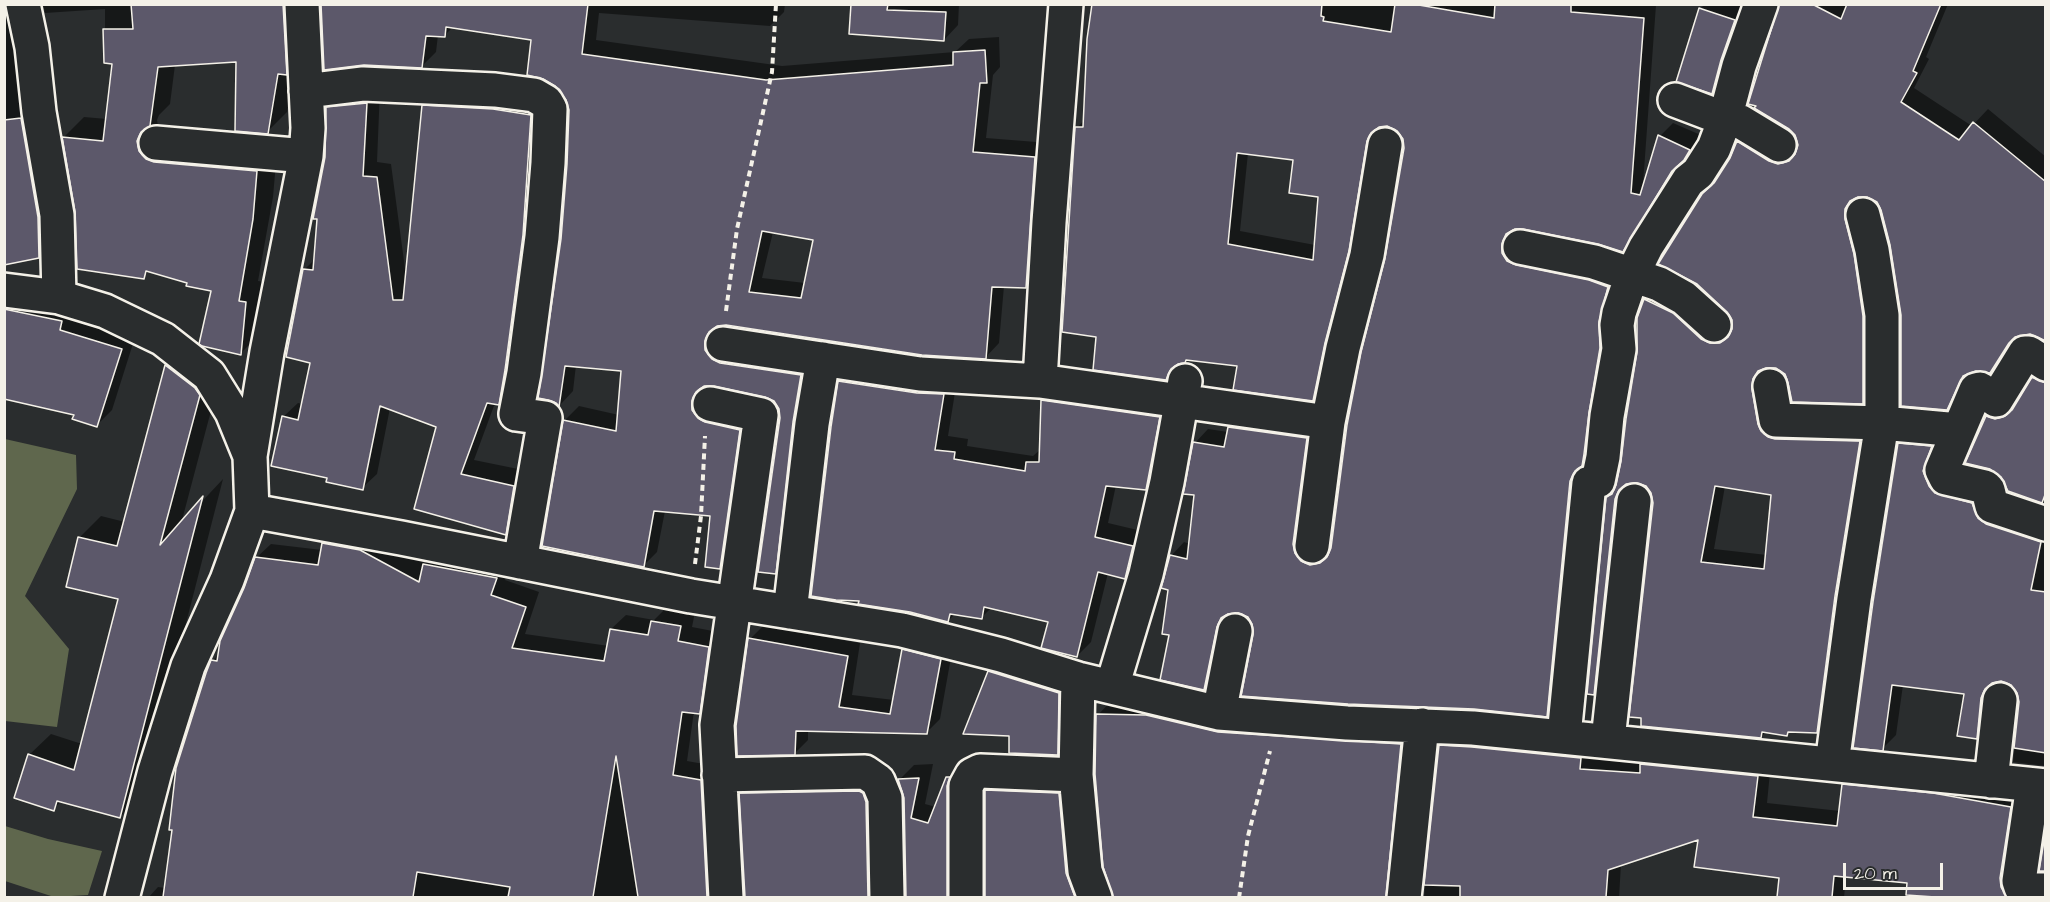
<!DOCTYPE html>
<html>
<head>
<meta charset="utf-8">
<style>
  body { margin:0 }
  #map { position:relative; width:2050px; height:902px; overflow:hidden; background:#2a2d2e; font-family:"Architects Daughter",sans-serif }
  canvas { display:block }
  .frame { position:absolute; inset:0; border:6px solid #f4f1e8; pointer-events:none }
  .scale { position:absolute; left:1843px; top:863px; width:100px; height:27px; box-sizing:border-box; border:3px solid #f4f1e8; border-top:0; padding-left:8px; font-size:18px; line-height:21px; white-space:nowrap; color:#f4f1e8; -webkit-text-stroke:4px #2a2d2e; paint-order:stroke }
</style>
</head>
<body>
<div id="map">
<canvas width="2050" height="902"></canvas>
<div class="frame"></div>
<div class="scale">20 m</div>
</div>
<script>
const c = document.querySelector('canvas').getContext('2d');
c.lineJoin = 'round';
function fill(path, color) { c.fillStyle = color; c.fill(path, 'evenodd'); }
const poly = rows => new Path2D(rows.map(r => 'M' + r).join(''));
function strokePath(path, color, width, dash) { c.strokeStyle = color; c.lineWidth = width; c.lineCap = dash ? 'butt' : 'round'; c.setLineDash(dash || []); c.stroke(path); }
const green = poly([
  [5,439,76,455,77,489,25,596,69,649,57,727,5,721],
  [5,826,48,839,102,851,88,895,54,897,5,881]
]);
const shadow = poly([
  [43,4,304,4,287,112,267,132,238,61,175,65,170,104,159,115,157,120,159,131,277,151,273,197,258,281,265,282,261,333,241,353,213,290,150,270,143,277,77,212,64,137,84,117,107,119,114,62,105,62,105,9,45,13],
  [322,4,785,4,784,12,770,26,599,13,596,40,782,66,955,52,969,39,999,37,1000,67,993,75,986,138,1049,143,1040,273,1026,287,1004,286,999,343,985,358,726,324,719,325,719,336,815,361,789,558,775,573,780,408,775,400,766,395,714,384,705,385,706,396,753,416,734,553,720,567,712,515,665,511,657,552,643,566,565,420,579,406,619,415,623,370,576,365,573,391,560,405,557,402,562,239,570,110,568,100,532,38,454,26,444,36,438,35,436,52,422,66],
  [773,232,815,239,805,283,762,278],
  [852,4,959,4,958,25,944,40],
  [1093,4,1656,5,1643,184,1660,136,1673,123,1703,136,1684,158,1636,237,1622,250,1598,242,1515,228,1514,229,1515,240,1621,273,1583,466,1560,702,1547,715,1255,634,1254,624,1249,616,1238,611,1230,612,1217,675,1204,689,1171,634,1171,556,1184,542,1190,544,1196,494,1195,443,1208,429,1228,432,1229,427,1242,414,1320,425,1324,552,1331,551,1387,258,1405,147,1404,137,1398,130,1389,125,1380,126,1361,237,1326,386,1313,399,1239,365,1188,358,1180,362,1166,378,1098,336,1077,128,1085,119],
  [1248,153,1294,158,1320,195,1315,245,1240,231],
  [1705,4,1741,4,1748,7,1725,79,1712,92,1700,9],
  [1781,4,1948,4,1926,57,1929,59,1914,88,1972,126,1988,109,2046,157,2046,340,2029,333,2018,335,2004,358,1990,372,1976,369,1972,371,1961,394,1947,409,1902,315,1892,247,1882,209,1877,200,1869,196,1858,196,1877,388,1863,402,1786,373,1776,367,1766,366,1765,375,1771,409,1873,428,1831,717,1817,731,1790,731,1787,734,1767,731,1761,737,1654,503,1652,492,1646,485,1637,481,1629,484,1607,679,1594,693,1608,498,1618,486,1639,352,1637,326,1645,299,1659,286,1724,330,1734,330,1717,181,1731,159,1738,142,1752,128,1793,150,1798,149,1799,146],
  [1725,486,1773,493,1767,555,1714,549],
  [19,6,52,244,39,257,4,261,4,8],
  [380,89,377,162,391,164,406,276,424,106,438,92,545,101,513,389,498,403,495,403,474,460,528,471,519,519,505,534,416,508,438,426,390,408,377,474,362,488,329,477,283,417,298,403,303,404,312,362,304,270,316,258,326,158,327,108,342,94],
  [4,302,76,306,136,334,112,410,97,425,75,413,4,398],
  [188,344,221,373,181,524,223,479,142,795,120,817,62,801,53,809,29,755,51,734,82,744,120,598,79,538,101,516,125,522,167,365],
  [2046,366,2046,503,2009,490,1987,416,2001,402,2010,405,2018,404,2033,378],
  [854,367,957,380,948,436,968,439,967,446,1033,456,1041,449,1042,401,1056,387,1173,403,1160,474,1145,488,1116,485,1108,523,1146,532,1139,563,1124,577,1108,573,1091,642,1077,656,1050,621,992,607,982,617,955,614,948,621,832,427,840,381],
  [1913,430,1944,433,1937,455,2046,525,2046,766,2013,762,2020,702,2018,691,2011,683,2002,680,1995,681,1995,683,1990,724,1976,738,1965,693,1903,685,1896,735,1882,749,1899,444],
  [338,529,375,536,425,563,438,550,510,564,505,580,539,592,525,634,609,646,611,629,626,615,654,620,667,607,695,612,692,627,723,633,714,697,699,712,694,711,687,761,715,766,714,898,148,898,158,887,166,888,212,661,219,654,256,558,271,544,322,550,323,543],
  [763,626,860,643,852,695,894,700,904,650,917,637,953,646,940,719,927,732,808,729,808,740,795,753,750,639],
  [1003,658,1072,679,1071,740,1057,754,1010,734,989,672],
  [1112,700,1415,730,1406,898,1115,898,1098,715],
  [1455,732,1771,762,1767,803,1840,811,1844,785,1858,770,2018,792,2014,863,2046,898,1908,898,1909,882,1846,875,1844,898,1778,898,1780,876,1699,838,1621,864,1619,898,1424,898,1440,746],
  [962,763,969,898,907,898,905,797,899,780,914,765,933,764,925,804,936,807,947,778],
  [1001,776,1073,779,1097,898,986,898,987,791],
  [874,777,890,898,746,898,741,794,755,779]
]);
const building = poly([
  [131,4,283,4,287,75,278,74,268,134,235,131,236,62,158,67,150,126,141,132,137,141,139,151,146,159,154,162,257,171,253,219,239,301,246,302,241,355,202,346,199,344,211,291,186,286,187,283,146,271,144,279,77,269,75,212,62,137,103,141,112,64,104,63,103,29,133,29,131,4],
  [321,4,588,4,582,54,766,80,953,65,953,52,985,50,987,83,980,83,973,152,1035,157,1026,288,992,287,986,359,922,355,726,325,717,326,709,332,705,341,705,350,712,359,720,363,801,375,793,422,776,574,758,572,780,418,779,409,774,401,765,397,714,386,704,386,696,392,692,401,692,410,698,418,705,422,740,430,720,569,705,567,710,516,654,511,644,567,542,546,563,420,616,431,621,371,565,366,559,407,556,403,548,400,538,398,561,239,567,164,569,110,566,100,555,86,543,79,527,75,531,40,446,27,445,37,426,36,422,68,364,65,324,70,321,4],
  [762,231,813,240,801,298,749,292,762,231],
  [851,4,888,4,887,10,946,12,944,41,849,34,851,4],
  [1092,4,1322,4,1321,16,1324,17,1323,21,1391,32,1395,4,1413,4,1494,18,1495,4,1571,4,1571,12,1644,18,1631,193,1640,195,1658,135,1690,150,1684,160,1672,171,1623,252,1598,244,1523,229,1515,229,1506,234,1502,244,1502,253,1507,261,1516,265,1589,280,1608,287,1599,322,1600,348,1589,413,1584,454,1582,466,1575,471,1570,481,1547,717,1474,709,1348,704,1241,696,1253,634,1252,624,1248,617,1238,613,1228,614,1221,618,1217,627,1204,690,1160,680,1169,635,1162,634,1168,590,1161,588,1170,555,1187,559,1194,495,1183,494,1193,442,1224,447,1228,427,1307,438,1293,544,1295,553,1301,561,1310,565,1320,563,1327,557,1331,548,1347,425,1361,352,1385,258,1404,148,1403,139,1397,131,1387,126,1379,127,1371,133,1367,141,1349,251,1325,343,1313,401,1233,390,1237,366,1186,360,1185,363,1178,364,1171,369,1166,380,1093,370,1096,337,1062,332,1075,127,1083,127,1087,39,1092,4],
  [1237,153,1293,160,1289,193,1318,197,1313,260,1228,244,1237,153],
  [1779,4,1812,4,1841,19,1847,4,1941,4,1913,71,1917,73,1901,102,1959,140,1973,122,2046,182,2046,341,2030,334,2015,337,2009,343,1990,373,1976,371,1963,376,1947,410,1901,406,1901,315,1890,245,1881,210,1877,202,1867,197,1858,197,1850,201,1845,209,1845,219,1854,254,1863,316,1863,404,1792,402,1788,383,1785,374,1776,368,1766,368,1758,371,1753,379,1752,389,1758,424,1761,431,1768,437,1775,439,1860,441,1835,596,1817,733,1788,732,1787,736,1762,732,1761,738,1641,726,1641,718,1629,717,1653,503,1651,493,1646,486,1637,483,1626,484,1619,490,1615,499,1594,695,1587,694,1606,497,1612,494,1616,485,1621,461,1626,419,1637,352,1637,318,1644,299,1673,313,1701,339,1710,343,1720,343,1728,337,1732,329,1732,320,1727,312,1697,284,1658,264,1702,194,1714,183,1730,158,1737,141,1769,161,1778,164,1789,161,1795,154,1798,145,1795,135,1789,129,1754,108,1756,106,1748,104,1779,4],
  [1715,486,1771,495,1764,569,1701,562,1715,486],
  [1699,8,1735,20,1721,60,1712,94,1676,82,1699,8],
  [367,103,363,176,377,177,393,300,403,300,422,105,493,109,531,115,523,235,505,370,499,405,487,403,461,474,514,486,506,535,414,509,436,427,380,406,363,490,326,482,327,478,271,466,282,416,298,420,310,363,286,357,303,269,313,270,317,219,313,219,325,157,326,107,367,103],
  [21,118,38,217,39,258,4,265,4,120,21,118],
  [4,309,62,321,60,330,122,349,97,427,72,419,74,415,4,399,4,309],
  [165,365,195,388,200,395,160,545,203,496,120,818,57,801,54,811,14,798,28,754,74,770,118,599,66,587,78,537,117,546,165,365],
  [2032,377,2046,383,2046,492,2042,503,2008,491,2001,477,1990,469,1965,463,1986,416,1995,419,2005,416,2012,410,2032,377],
  [838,381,917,393,944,394,935,450,955,452,954,459,1025,471,1026,462,1039,462,1041,400,1160,417,1146,490,1106,486,1095,537,1133,546,1125,579,1098,572,1077,657,1041,648,1048,622,984,607,982,619,950,614,948,622,910,612,858,604,859,601,836,600,811,596,831,427,838,381],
  [1898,443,1932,446,1923,471,1929,486,1935,493,1972,503,1978,518,1986,524,2041,542,2031,590,2046,592,2046,753,2014,748,2019,702,2017,693,2011,685,2001,681,1992,683,1985,689,1981,698,1977,739,1957,736,1964,694,1892,685,1883,751,1853,748,1873,602,1898,443],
  [322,543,360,550,419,582,423,564,497,578,491,595,526,607,512,648,604,661,610,629,648,635,651,621,681,626,678,641,709,647,700,714,682,712,673,775,701,780,707,897,638,897,616,756,593,897,508,897,510,887,417,872,413,897,163,897,172,830,169,830,176,768,206,673,211,660,217,661,220,641,244,588,255,557,318,565,322,543],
  [748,638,848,656,839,707,890,714,902,649,941,659,927,734,796,731,795,755,737,756,736,726,748,638],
  [988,671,1059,693,1058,755,1009,753,1009,736,963,734,988,671],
  [1096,714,1146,715,1218,732,1401,744,1386,897,1113,897,1103,867,1095,774,1096,714],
  [1439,745,1472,747,1581,758,1580,769,1640,773,1640,764,1758,776,1753,817,1837,826,1842,784,1933,793,2011,807,2000,878,2001,887,2007,897,1935,897,1906,895,1907,883,1834,876,1832,897,1777,897,1779,878,1694,867,1698,840,1608,870,1606,897,1460,897,1460,886,1424,885,1439,745],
  [946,777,950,777,947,786,947,897,906,897,904,798,898,779,919,778,911,818,928,823,946,777],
  [985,790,1059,793,1066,873,1075,897,985,897,985,790],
  [859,791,863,793,866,802,868,897,745,897,739,793,859,791],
  [2046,829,2046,871,2039,871,2046,829]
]);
const path = poly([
  [726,311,737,229,772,72,776,4],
  [695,564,701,516,705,436],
  [1239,898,1248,836,1270,751]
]);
const minor = poly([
  [23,4,32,47,39,112,57,215,59,297],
  [306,91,363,84,495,90,534,95,546,102,550,109,548,163,542,237,524,373,516,414,545,418,520,562],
  [1675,100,1725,119,1741,122,1779,145],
  [156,143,306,156],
  [1863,215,1872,250,1882,315,1882,423,1959,430],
  [1520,247,1594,262,1659,284,1684,298,1714,325],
  [4,290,59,297,105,311,163,339,209,375,232,412,250,456],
  [723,344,920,374,1040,381,1328,422,1343,348,1367,255,1385,145],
  [2046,364,2029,353,2025,353,1996,400,1980,389,1976,390,1942,470,1946,478,1985,487,1988,490,1992,506,2046,524],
  [1040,381,1049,222,1066,4],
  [1770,386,1776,420,1882,423,1854,599,1832,764],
  [710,404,761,415,717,725,726,898],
  [252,511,401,538,691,596,902,630,1001,655,1078,679,1219,713,1347,723,1473,728,2046,786],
  [1312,546,1328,422],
  [790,612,812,424,823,359],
  [1078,679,1076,775,1085,871,1095,898],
  [1112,687,1146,574,1167,482,1185,381],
  [1219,713,1235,631],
  [1564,736,1589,483,1598,481,1603,457,1607,416,1619,349,1617,325,1619,313,1632,275,1646,247,1688,181,1698,173,1714,148,1725,119,1739,66,1761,4],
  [1608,740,1634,501],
  [719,775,865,772,878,781,885,798,887,898],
  [1991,781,2000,700],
  [2033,785,2019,881,2021,887,2026,890,2046,890],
  [122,898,155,771,188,666,227,580,252,511,250,456,267,352,306,156,308,128,302,4],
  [966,898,966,786,972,775,980,771,1076,775],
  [1404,898,1422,725]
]);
fill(green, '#5f674d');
fill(shadow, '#0007');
fill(building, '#5c586a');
strokePath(building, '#f4f1e8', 1.5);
strokePath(minor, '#f4f1e8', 38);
strokePath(path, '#f4f1e8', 4, [6, 4.5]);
strokePath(minor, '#2a2d2e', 33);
</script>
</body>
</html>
